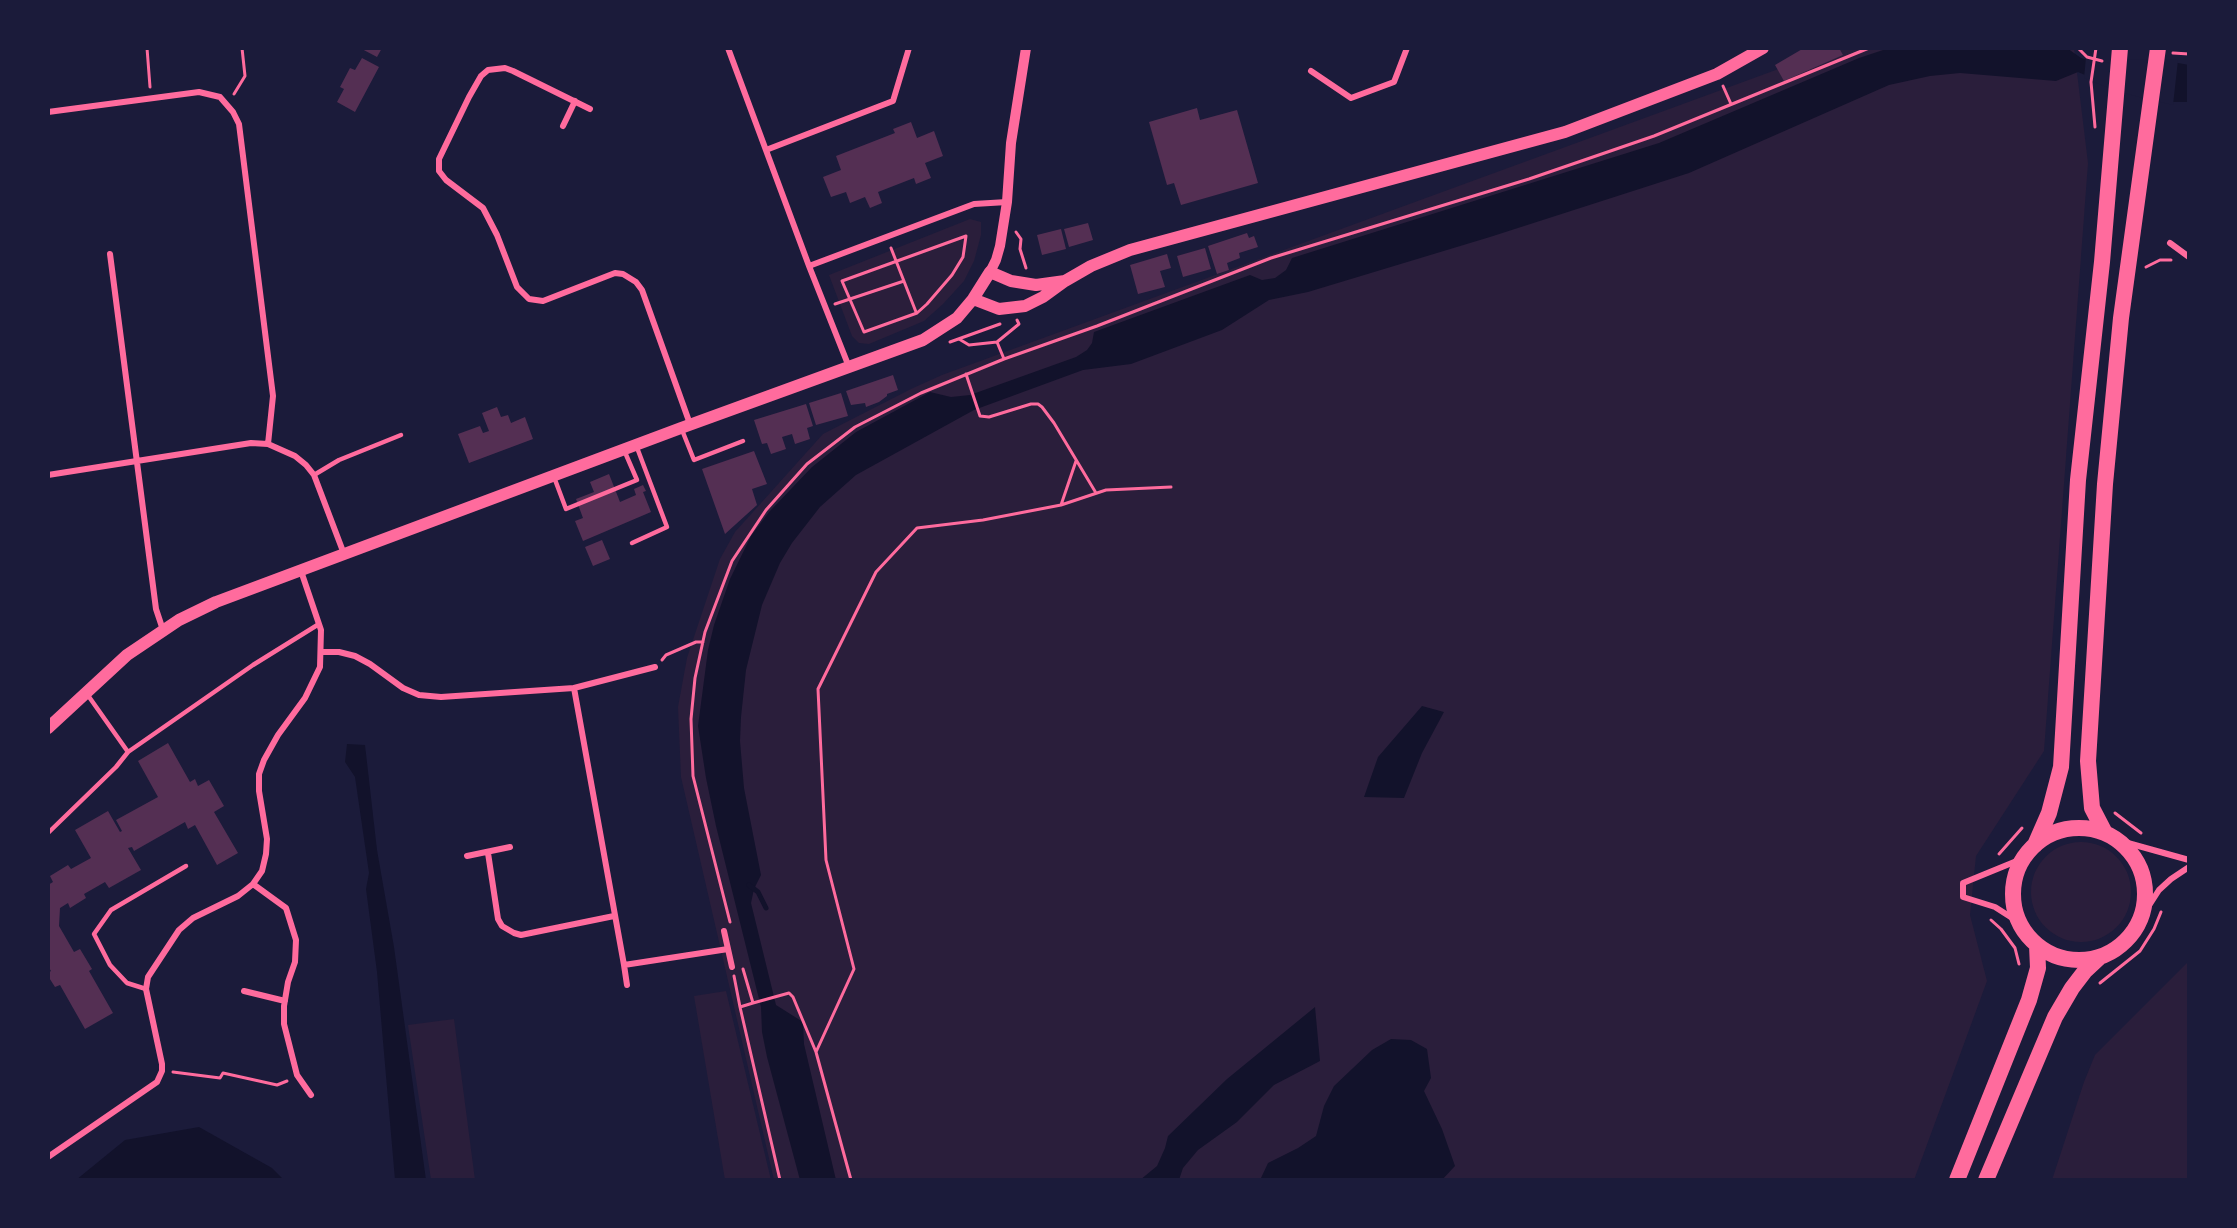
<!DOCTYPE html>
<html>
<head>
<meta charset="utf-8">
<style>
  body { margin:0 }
  #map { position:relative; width:2237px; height:1228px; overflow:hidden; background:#1b1b3a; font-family:"Zilla Slab",serif }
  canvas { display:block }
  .frame { position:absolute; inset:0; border:50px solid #1b1b3a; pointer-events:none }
</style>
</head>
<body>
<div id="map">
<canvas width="2237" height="1228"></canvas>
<div class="frame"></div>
</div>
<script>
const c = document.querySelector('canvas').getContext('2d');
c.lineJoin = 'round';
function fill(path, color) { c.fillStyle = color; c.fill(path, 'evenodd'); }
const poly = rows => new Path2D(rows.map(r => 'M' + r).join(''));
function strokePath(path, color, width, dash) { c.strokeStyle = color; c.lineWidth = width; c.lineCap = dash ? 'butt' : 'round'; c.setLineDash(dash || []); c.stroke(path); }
const green = poly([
  [1836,48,2074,48,2088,163,2044,751,1976,856,1970,915,1987,981,1914,1180,774,1180,681,777,678,707,687,658,720,559,735,532,823,434,911,389,942,375],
  [970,219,981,222,981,235,974,261,964,281,943,304,924,321,869,344,859,343,852,336,829,275],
  '2031 892a50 50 0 1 1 100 0a50 50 0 1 1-100 0Z',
  [2189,961,2189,1180,2052,1180,2084,1082,2095,1055],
  [726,991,771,1180,725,1180,694,996],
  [454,1019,475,1180,431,1180,408,1025]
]);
const water = poly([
  [2067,48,2081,58,2116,68,2178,63,2189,65,2189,102,2170,102,2120,90,2078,72,2056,81,1960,73,1930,76,1889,85,1689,173,1490,237,1308,292,1269,300,1222,330,1131,364,1083,370,974,410,856,475,820,507,792,543,780,563,762,605,746,670,741,717,740,741,744,788,761,875,754,889,751,903,776,1005,803,1022,804,1044,836,1180,800,1180,767,1057,762,1032,761,1007,716,826,706,778,698,726,708,650,714,625,730,579,751,536,769,512,812,467,856,432,930,392,951,397,970,395,1076,357,1087,350,1092,343,1094,332,1250,275,1262,280,1275,278,1286,270,1292,258,1659,143,1859,58,1886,49],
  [1422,706,1444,712,1422,753,1404,798,1364,797,1378,757],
  [347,744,365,745,377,850,394,947,426,1180,395,1180,377,972,366,889,369,873,355,777,345,762],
  [1315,1007,1320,1061,1274,1085,1237,1122,1198,1150,1183,1168,1179,1180,1140,1180,1157,1166,1165,1148,1168,1136,1227,1079],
  [1391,1039,1411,1040,1427,1049,1431,1078,1424,1091,1442,1129,1455,1166,1442,1180,1255,1180,1261,1178,1268,1163,1298,1148,1316,1136,1324,1106,1334,1086,1372,1050],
  [199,1127,272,1168,284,1180,76,1180,125,1140]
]);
const pier = poly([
  [2086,57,2116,65,2125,59,2178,60,2173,105,2119,92,2084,78]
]);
const stream = poly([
  [749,885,758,892,766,908]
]);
const building = poly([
  [360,48,382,48,377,57],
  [1804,48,1839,48,1843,55,1784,81,1775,65],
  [362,58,379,67,355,112,337,102,344,89,340,87,350,68,355,70],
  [1197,108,1200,120,1237,110,1258,183,1181,205,1174,183,1167,185,1149,122],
  [911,122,917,138,934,131,943,156,925,163,931,178,916,184,914,178,878,192,882,203,870,208,865,197,850,203,846,192,831,197,823,177,841,170,836,156,895,133,893,129],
  [1088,223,1093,240,1069,247,1064,229],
  [1061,229,1066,249,1042,255,1037,235],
  [1247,233,1249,238,1254,236,1258,247,1239,253,1240,258,1227,263,1229,270,1217,274,1208,246],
  [1205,248,1211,269,1183,277,1177,256],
  [1167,254,1171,268,1160,271,1165,287,1138,294,1130,265],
  [893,375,898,390,887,394,887,396,879,402,866,407,865,403,851,405,846,391],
  [841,393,848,416,816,425,809,403],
  [806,404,813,426,807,428,810,439,795,444,792,434,782,437,786,449,771,454,767,443,762,444,754,420],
  [497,407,501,417,508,415,511,423,525,417,533,439,469,463,458,434,480,426,483,433,489,431,482,413],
  [754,451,767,484,752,489,757,505,725,534,702,469],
  [609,474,620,502,636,495,634,489,643,485,646,491,643,492,651,512,583,541,575,521,583,518,576,499,594,492,590,482],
  [602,540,610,559,593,566,585,547],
  [168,743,190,782,195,779,198,786,209,780,224,806,214,812,238,853,217,865,195,825,188,829,185,822,134,851,132,847,128,848,141,870,109,888,105,882,84,894,86,898,70,908,68,903,60,908,59,926,74,952,80,949,92,969,89,971,113,1013,85,1029,60,985,55,987,48,976,48,973,51,971,48,966,48,885,53,882,50,876,68,865,71,869,91,858,75,830,108,811,120,832,122,831,116,820,158,797,138,761]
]);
const path = poly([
  [147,48,150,87],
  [2078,48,2087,57,2102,61],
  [2173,53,2189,54],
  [1723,86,1731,104],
  [234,94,245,76,242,48],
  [2095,127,2091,82,2096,48],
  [1016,232,1021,239,1020,249,1026,268],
  [966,236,963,257,952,275,927,304,917,313,864,332,842,281,966,236],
  [891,248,916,312],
  [2146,267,2160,260,2171,260],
  [835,304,904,281],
  [959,339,969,345,997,342,1019,324,1017,320],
  [950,342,1000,324],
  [997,342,1004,359],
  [966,374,980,416,989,417,1031,404,1038,404,1042,407,1054,423,1096,493],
  [1061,505,1076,461],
  [662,660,666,655,696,642,703,642],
  [2115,813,2141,833],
  [1999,854,2022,828],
  [1991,920,2001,929,2015,948,2019,964],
  [730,922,693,776,691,719,695,678,705,632,732,561,766,510,807,464,855,427,921,393,1004,359,1097,326,1271,258,1529,179,1654,136,1869,48],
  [743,969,753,1003,740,1007,780,1180],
  [734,976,740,1007],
  [2100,983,2140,951,2154,929,2161,912],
  [753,1003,789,993,793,997,816,1052,851,1180],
  [816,1052,854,969,826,860,818,689,876,572,917,528,983,520,1061,505,1106,490,1171,487],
  [173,1072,220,1078,223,1073,277,1085,287,1081]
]);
const service = poly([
  [682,430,694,460,743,441],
  [314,475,339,460,401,435],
  [554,477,566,509,637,480,624,450],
  [632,543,667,527,636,445],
  [87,694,128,752],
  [48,833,116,767,128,752,253,665,319,624],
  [146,989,127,983,110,965,94,934,111,910,186,866]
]);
const minor = poly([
  [728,48,809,266,849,367],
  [1311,71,1351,98,1394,82,1407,48],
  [590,109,513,71,505,68,488,70,481,76,469,97,439,159,439,171,446,180,483,208,497,235,517,287,529,299,543,301,615,273,623,274,636,282,642,290,690,424],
  [48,112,199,92,220,97,233,112,239,124,273,396,268,444],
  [563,126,575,101],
  [766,150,893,101,909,48],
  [2170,243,2189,257],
  [110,254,156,609,163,630],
  [809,266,974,204,1007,202],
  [48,475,251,443,268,444,295,456,306,465,314,475,344,554],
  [322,652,339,652,355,656,370,664,403,688,419,695,441,697,574,688,624,965,728,949],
  [574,688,655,667],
  [2117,840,2189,860],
  [488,853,498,919,502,926,514,933,521,935,614,916],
  [467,856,510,847],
  [253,884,286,908,296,940,295,962,288,982,284,1006,284,1024,297,1075,311,1095],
  [2141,918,2159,890,2171,879,2189,867],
  [2020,923,1995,907,1963,897,1963,883,2024,858],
  [724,931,732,967],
  [624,965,627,985],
  [244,991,285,1001],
  [48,1157,157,1082,162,1071,162,1064,146,989,148,977,179,930,193,918,238,896,253,884,262,871,266,854,267,839,259,791,259,774,264,760,278,735,305,698,320,667,321,630,301,571]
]);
const tertiary = poly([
  [990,272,996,260,1000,246,1007,202,1011,143,1026,48]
]);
const secondary = poly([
  [973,299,999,309,1025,306,1043,297,1065,281,1091,266,1130,250,1565,132,1717,74,1763,48],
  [48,728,127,655,179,620,216,602,681,428,923,340,957,318,973,299,990,272,1011,281,1036,285,1065,281]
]);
const trunk = poly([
  '2013 894a66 66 0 1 1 132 0a66 66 0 1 1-132 0Z',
  [2105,833,2092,808,2088,761,2105,484,2121,318,2158,48],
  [2035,845,2049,813,2061,767,2078,480,2102,262,2120,48],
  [1957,1180,2029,1000,2038,968,2037,945],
  [1986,1180,2055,1017,2072,988,2085,971,2100,957]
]);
fill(green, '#2a1e3b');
fill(water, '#12122b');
fill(pier, '#1b1b3a');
strokePath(stream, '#12122b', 5);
fill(building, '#542f53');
strokePath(path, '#ff6b9d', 3);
strokePath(service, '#ff6b9d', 4.5);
strokePath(minor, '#ff6b9d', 6);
strokePath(tertiary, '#ff6b9d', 10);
strokePath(secondary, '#ff6b9d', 12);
strokePath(trunk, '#ff6b9d', 16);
</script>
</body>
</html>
